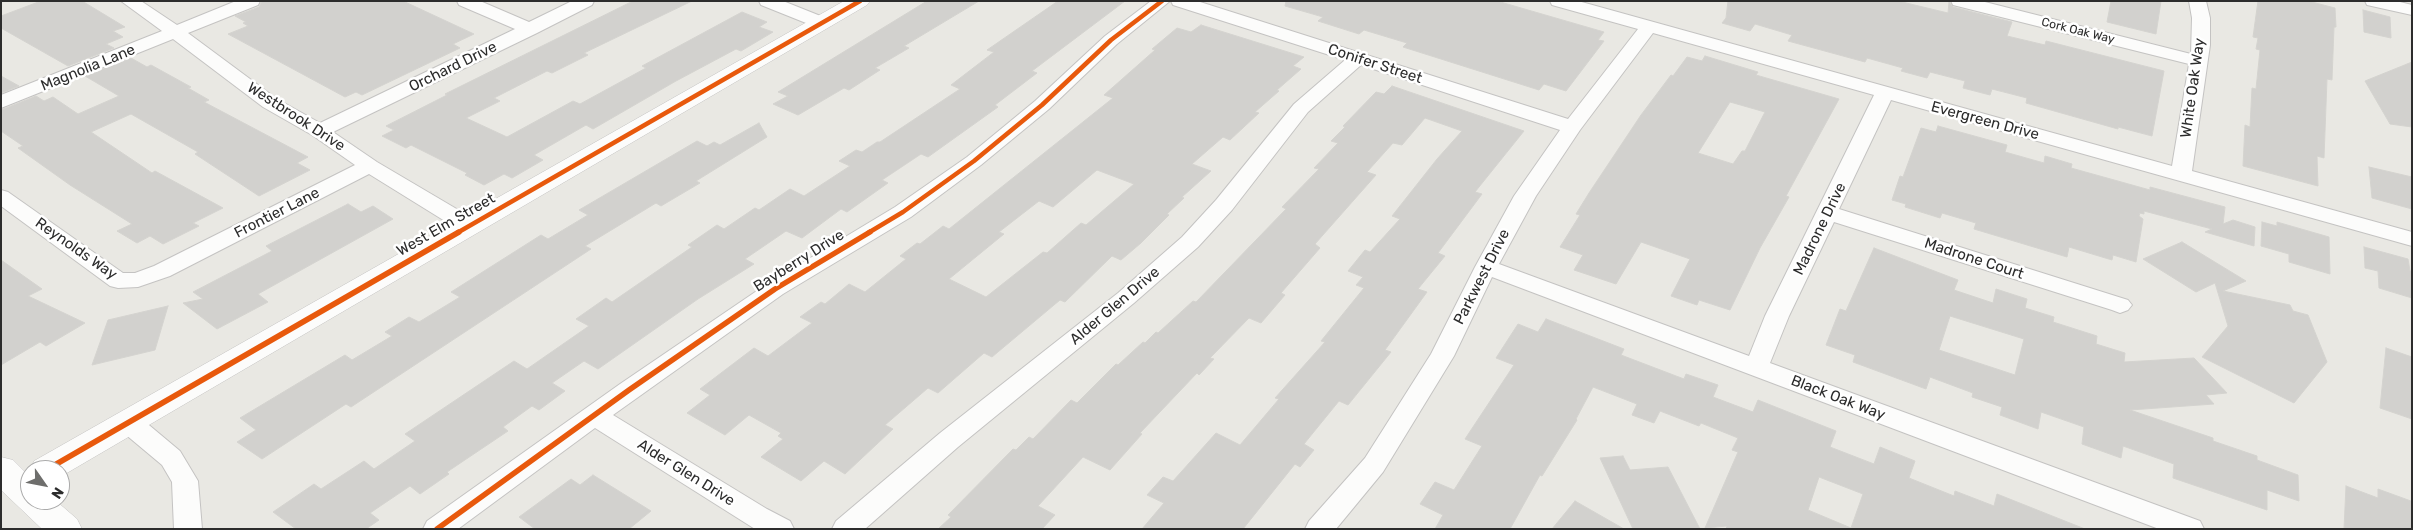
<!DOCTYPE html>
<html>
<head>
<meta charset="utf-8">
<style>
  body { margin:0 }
  #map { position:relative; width:2413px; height:530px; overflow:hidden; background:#e9e8e3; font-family:Rubik,sans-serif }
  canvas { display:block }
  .frame { position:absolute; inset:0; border:2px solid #2c2c2c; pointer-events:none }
  .north { position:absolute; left:20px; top:460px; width:50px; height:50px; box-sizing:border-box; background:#fff; border:1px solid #ababab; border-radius:50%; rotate:123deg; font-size:14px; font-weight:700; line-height:20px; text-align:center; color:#2c2c2c }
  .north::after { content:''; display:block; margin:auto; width:18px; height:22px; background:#6e6e6c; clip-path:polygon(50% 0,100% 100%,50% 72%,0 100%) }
</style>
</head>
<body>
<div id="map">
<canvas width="2413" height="530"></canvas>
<div class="frame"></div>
<div class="north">N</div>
</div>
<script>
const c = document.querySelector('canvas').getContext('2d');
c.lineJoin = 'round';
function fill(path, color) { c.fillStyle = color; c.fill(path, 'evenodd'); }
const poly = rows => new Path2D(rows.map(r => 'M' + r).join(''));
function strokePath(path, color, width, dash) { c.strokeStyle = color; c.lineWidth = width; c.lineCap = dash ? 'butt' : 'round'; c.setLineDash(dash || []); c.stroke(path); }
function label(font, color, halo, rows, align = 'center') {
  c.font = font + ' Rubik,sans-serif'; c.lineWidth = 5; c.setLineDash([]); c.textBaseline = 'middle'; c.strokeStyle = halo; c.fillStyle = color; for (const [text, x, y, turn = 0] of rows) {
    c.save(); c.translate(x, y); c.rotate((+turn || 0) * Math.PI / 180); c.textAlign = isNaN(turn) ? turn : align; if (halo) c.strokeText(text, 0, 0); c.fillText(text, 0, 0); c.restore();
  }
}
const building = poly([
  [41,1,82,1,125,27,113,31,123,37,106,44,114,48,68,66,1,28,1,16,41,1],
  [262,1,403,1,474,34,453,44,460,48,362,95,356,92,345,97,228,34,248,26,243,23,246,22,235,16,259,7,262,1],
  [633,1,692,1,584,53,588,55,552,73,547,71,494,98,500,101,466,118,507,137,573,101,580,104,646,68,642,66,742,12,767,22,759,27,773,32,741,51,736,49,676,81,593,129,586,125,534,155,543,160,512,178,504,174,484,185,465,175,467,173,411,145,406,148,382,136,394,130,386,126,447,95,445,94,633,1],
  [927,1,979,1,904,46,909,48,875,68,880,70,849,90,844,88,798,115,773,104,788,96,778,92,927,1],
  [1058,1,1125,1,1032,71,1037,73,995,105,998,107,928,157,921,154,882,180,888,183,847,212,841,209,802,238,786,231,745,259,754,264,698,299,598,369,584,361,552,383,565,391,539,410,532,406,503,427,508,431,447,472,449,474,420,494,410,486,370,513,379,520,366,529,296,529,273,512,314,484,321,489,364,461,374,469,415,441,405,434,514,361,527,369,589,326,576,319,606,298,612,302,692,247,688,245,717,225,724,229,755,208,759,210,790,189,804,196,850,166,839,161,856,150,862,152,877,142,880,142,960,89,951,85,994,52,987,50,1058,1],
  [1286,1,1497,1,1604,32,1598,40,1604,41,1566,91,1544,84,1539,90,1403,47,1407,43,1364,30,1359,34,1318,21,1323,17,1285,6,1286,1],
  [1728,1,1898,1,1948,13,1949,2,1953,7,2012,22,2007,36,2045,45,2046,41,2164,71,2152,136,2118,127,2118,129,2026,103,2027,98,1992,89,1990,95,1963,88,1965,81,1930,72,1927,78,1901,71,1903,68,1867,58,1865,62,1788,41,1792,35,1755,24,1750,31,1722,23,1726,18,1728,1],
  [2111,1,2161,1,2156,34,2107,22,2111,1],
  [2258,1,2308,1,2335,8,2336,27,2334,27,2332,80,2327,79,2324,158,2317,156,2318,186,2243,166,2245,125,2250,127,2252,88,2256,89,2260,50,2256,49,2258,38,2253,37,2258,1],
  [2363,10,2390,17,2391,38,2364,32,2363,10],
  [1201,25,1304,57,1293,66,1301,69,1277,90,1279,91,1255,112,1259,113,1230,140,1223,137,1192,164,1211,171,1182,197,1184,198,1167,214,1169,215,1141,243,1121,260,1112,256,1065,302,1060,300,992,357,984,353,938,393,928,388,885,425,893,429,845,474,824,461,801,481,761,457,783,439,778,436,781,433,749,415,725,435,687,413,710,395,700,389,725,370,754,348,768,356,812,323,800,317,821,302,825,304,849,284,865,292,906,259,900,256,917,243,920,244,943,226,949,229,1113,98,1104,95,1155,50,1152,49,1177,28,1191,32,1201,25],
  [1097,170,1134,184,1086,225,1081,223,1047,253,1043,252,986,297,949,279,1004,234,999,232,1039,201,1053,207,1097,170],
  [1705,56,1758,72,1756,75,1839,99,1786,196,1789,197,1760,248,1730,310,1699,300,1697,305,1671,296,1690,259,1641,242,1616,284,1574,270,1583,255,1560,247,1580,215,1576,214,1589,193,1641,115,1671,75,1673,76,1687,57,1702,61,1705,56],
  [1730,102,1765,112,1745,151,1742,151,1733,164,1698,153,1730,102],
  [131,58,147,67,151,65,191,87,188,88,209,100,204,102,308,157,297,163,310,170,259,196,195,154,198,152,131,114,91,132,152,173,155,171,223,208,193,223,199,226,163,244,150,236,137,243,117,231,132,224,70,185,18,148,23,146,1,131,1,110,36,96,44,101,53,97,78,114,119,96,85,76,131,58],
  [2412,62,2412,127,2390,124,2365,81,2412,62],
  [1,76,19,86,1,93,1,76],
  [1392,86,1524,131,1475,192,1482,194,1438,253,1445,256,1418,289,1427,292,1385,350,1391,352,1348,405,1339,401,1304,444,1314,450,1300,467,1295,464,1243,529,1142,529,1164,503,1147,495,1163,477,1173,481,1216,433,1240,445,1279,399,1275,398,1325,342,1321,341,1364,288,1356,285,1363,277,1348,271,1365,250,1370,252,1400,219,1392,216,1437,159,1462,131,1425,118,1402,145,1393,143,1367,172,1376,175,1315,244,1320,248,1281,293,1285,295,1261,323,1249,318,1210,358,1214,359,1199,375,1197,373,1140,433,1142,434,1110,470,1083,457,1038,506,1055,515,1042,529,938,529,951,517,948,515,1013,449,1016,450,1029,437,1033,439,1071,400,1077,403,1116,364,1118,365,1143,342,1145,343,1156,332,1158,333,1193,301,1196,302,1286,209,1282,207,1319,169,1314,168,1338,143,1331,141,1345,127,1343,126,1376,92,1384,94,1392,86],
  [759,123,767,137,696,181,700,183,661,206,656,203,585,246,591,249,351,407,346,404,262,459,237,442,256,430,240,418,345,355,352,360,392,336,385,332,409,317,419,322,460,297,451,292,541,235,548,239,588,215,579,210,697,141,707,146,714,142,720,145,759,123],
  [1938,126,2007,145,2005,152,2044,163,2045,156,2072,164,2071,168,2107,178,2150,190,2150,187,2225,207,2223,224,2233,220,2255,227,2254,246,2205,232,2212,229,2144,211,2144,214,2140,213,2139,216,2143,219,2136,262,2113,255,2112,260,2069,247,2067,257,1974,229,1976,223,1942,213,1940,218,1905,207,1906,204,1892,200,1900,176,1903,177,1921,128,1936,132,1938,126],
  [2369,167,2412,177,2412,209,2372,198,2369,167],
  [348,204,361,212,373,206,393,219,258,294,268,302,217,329,183,303,203,299,193,292,272,251,266,246,348,204],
  [2262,222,2277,226,2277,222,2329,237,2330,274,2289,262,2289,254,2261,246,2262,222],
  [2182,242,2246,281,2223,291,2290,305,2293,311,2308,315,2327,362,2294,403,2202,357,2228,326,2215,283,2196,292,2143,259,2182,242],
  [2364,247,2408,259,2410,271,2412,271,2412,298,2379,288,2378,271,2365,268,2364,247],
  [1874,248,1958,280,1954,290,1993,303,1996,289,2027,299,2025,308,2054,317,2053,322,2097,336,2096,344,2125,353,2124,362,2194,358,2227,393,2206,395,2214,404,2130,410,2213,438,2213,441,2257,456,2257,460,2298,475,2299,501,2267,490,2267,510,2173,478,2174,464,2123,446,2121,458,2082,444,2084,427,2041,412,2038,429,2000,415,2002,407,1972,397,1973,393,1930,377,1926,389,1853,362,1855,355,1826,345,1840,309,1846,311,1874,248],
  [1950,316,2024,339,2015,375,1939,350,1950,316],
  [1,260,42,289,28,296,85,323,46,346,40,342,1,365,1,260],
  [168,306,155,350,92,365,108,320,168,306],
  [1546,319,1624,349,1621,355,1684,379,1686,374,1718,385,1713,397,1753,412,1758,400,1836,431,1830,447,1874,464,1880,447,1915,461,1909,478,1954,496,1955,491,1994,506,1997,494,2085,529,1726,529,1727,526,1705,528,1738,452,1732,450,1738,438,1701,423,1699,426,1660,411,1654,423,1632,415,1637,404,1593,387,1576,419,1577,420,1542,476,1540,475,1510,529,1435,529,1443,515,1420,504,1435,482,1454,490,1482,446,1465,439,1514,365,1496,358,1518,324,1538,332,1546,319],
  [1819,477,1863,494,1851,528,1808,510,1819,477],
  [2386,348,2412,357,2412,419,2380,408,2386,348],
  [1623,456,1630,470,1668,467,1700,529,1633,529,1600,458,1623,456],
  [593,475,651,511,629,529,535,529,519,517,571,479,580,485,593,475],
  [2346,486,2378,498,2378,489,2411,501,2412,529,2344,529,2346,486],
  [1575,501,1624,529,1552,529,1575,501]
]);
const street = poly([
  [121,1,141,1,177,25,236,1,260,1,258,5,188,33,277,99,320,123,515,29,459,5,457,1,480,1,529,22,572,1,594,1,592,5,537,33,333,132,377,162,477,221,480,226,477,231,469,233,461,231,369,174,170,276,138,287,118,288,110,286,1,206,1,190,8,192,123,273,135,273,154,266,355,165,312,135,263,107,173,39,1,108,1,95,162,31,121,1],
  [759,1,783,1,828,19,831,23,828,27,822,28,816,27,761,5,759,1],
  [1151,1,1170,1,1117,44,1049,109,981,165,911,217,783,294,613,415,767,509,790,521,794,529,755,529,595,428,458,529,423,529,427,521,620,384,767,284,895,207,967,157,1035,101,1105,36,1151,1],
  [1171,1,1197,1,1568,119,1638,29,1552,5,1550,1,1578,1,2172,166,2189,64,1953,5,1951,1,1981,1,2191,54,2192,18,2189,1,2206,1,2210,18,2210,45,2192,171,2412,232,2412,246,1891,100,1839,209,2128,300,2132,305,2128,310,2120,313,2112,310,1834,222,1789,316,1770,363,2200,521,2204,529,2159,529,1492,277,1454,356,1383,472,1336,529,1305,529,1309,521,1365,458,1431,354,1475,267,1514,196,1560,130,1361,65,1308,112,1232,210,1198,247,1134,303,958,447,865,529,832,529,836,521,940,433,1118,293,1182,237,1216,200,1294,104,1345,60,1173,5,1171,1],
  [1653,33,1874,95,1765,316,1749,356,1499,264,1536,196,1580,130,1653,33],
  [2365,1,2396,1,2412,5,2412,15,2367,5,2365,1],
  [128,413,137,415,180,451,198,481,202,529,174,529,172,482,162,465,119,429,115,422,119,415,128,413]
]);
const secondary = poly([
  [844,1,870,1,867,5,60,477,60,470,30,471,34,461,844,1],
  [1,457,13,460,30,477,30,500,55,500,77,519,82,529,42,529,1,490,1,457]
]);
const cyclewayFar1 = poly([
  [457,233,860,1],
  [868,233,903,212,974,161,1042,105,1111,40,1162,1]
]);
const cycleway = poly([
  [46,470,459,232],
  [437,529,629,390,775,289,870,232]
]);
const farStreetnames = [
  ["Cork Oak Way",2078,31,14]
];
const streetNames = [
  ["Conifer Street",1375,64,18],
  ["Orchard Drive",453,67,-26],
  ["Magnolia Lane",88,68,-22],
  ["White Oak Way",2193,88,-82],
  ["Westbrook Drive",296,117,33],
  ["Evergreen Drive",1985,121,15],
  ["Frontier Lane",277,213,-27],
  ["West Elm Street",446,225,-30],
  ["Madrone Drive",1820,229,-64],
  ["Reynolds Way",76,249,35],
  ["Madrone Court",1974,259,18],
  ["Bayberry Drive",799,261,-32],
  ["Parkwest Drive",1482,277,-63],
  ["Alder Glen Drive",1115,306,-40],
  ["Black Oak Way",1838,398,21],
  ["Alder Glen Drive",686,473,32]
];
fill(building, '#d2d1ce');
strokePath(building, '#d4d3cf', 1);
strokePath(street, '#c4c3c2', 2);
strokePath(secondary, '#c4c3c2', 1);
fill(street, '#fcfcfb');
fill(secondary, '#fcfcfb');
strokePath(cyclewayFar1, '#e8590c', 4.5);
strokePath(cycleway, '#e8590c', 5.5);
label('12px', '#2c2c2c', '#fff', farStreetnames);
label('15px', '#2c2c2c', '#fff', streetNames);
</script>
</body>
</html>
